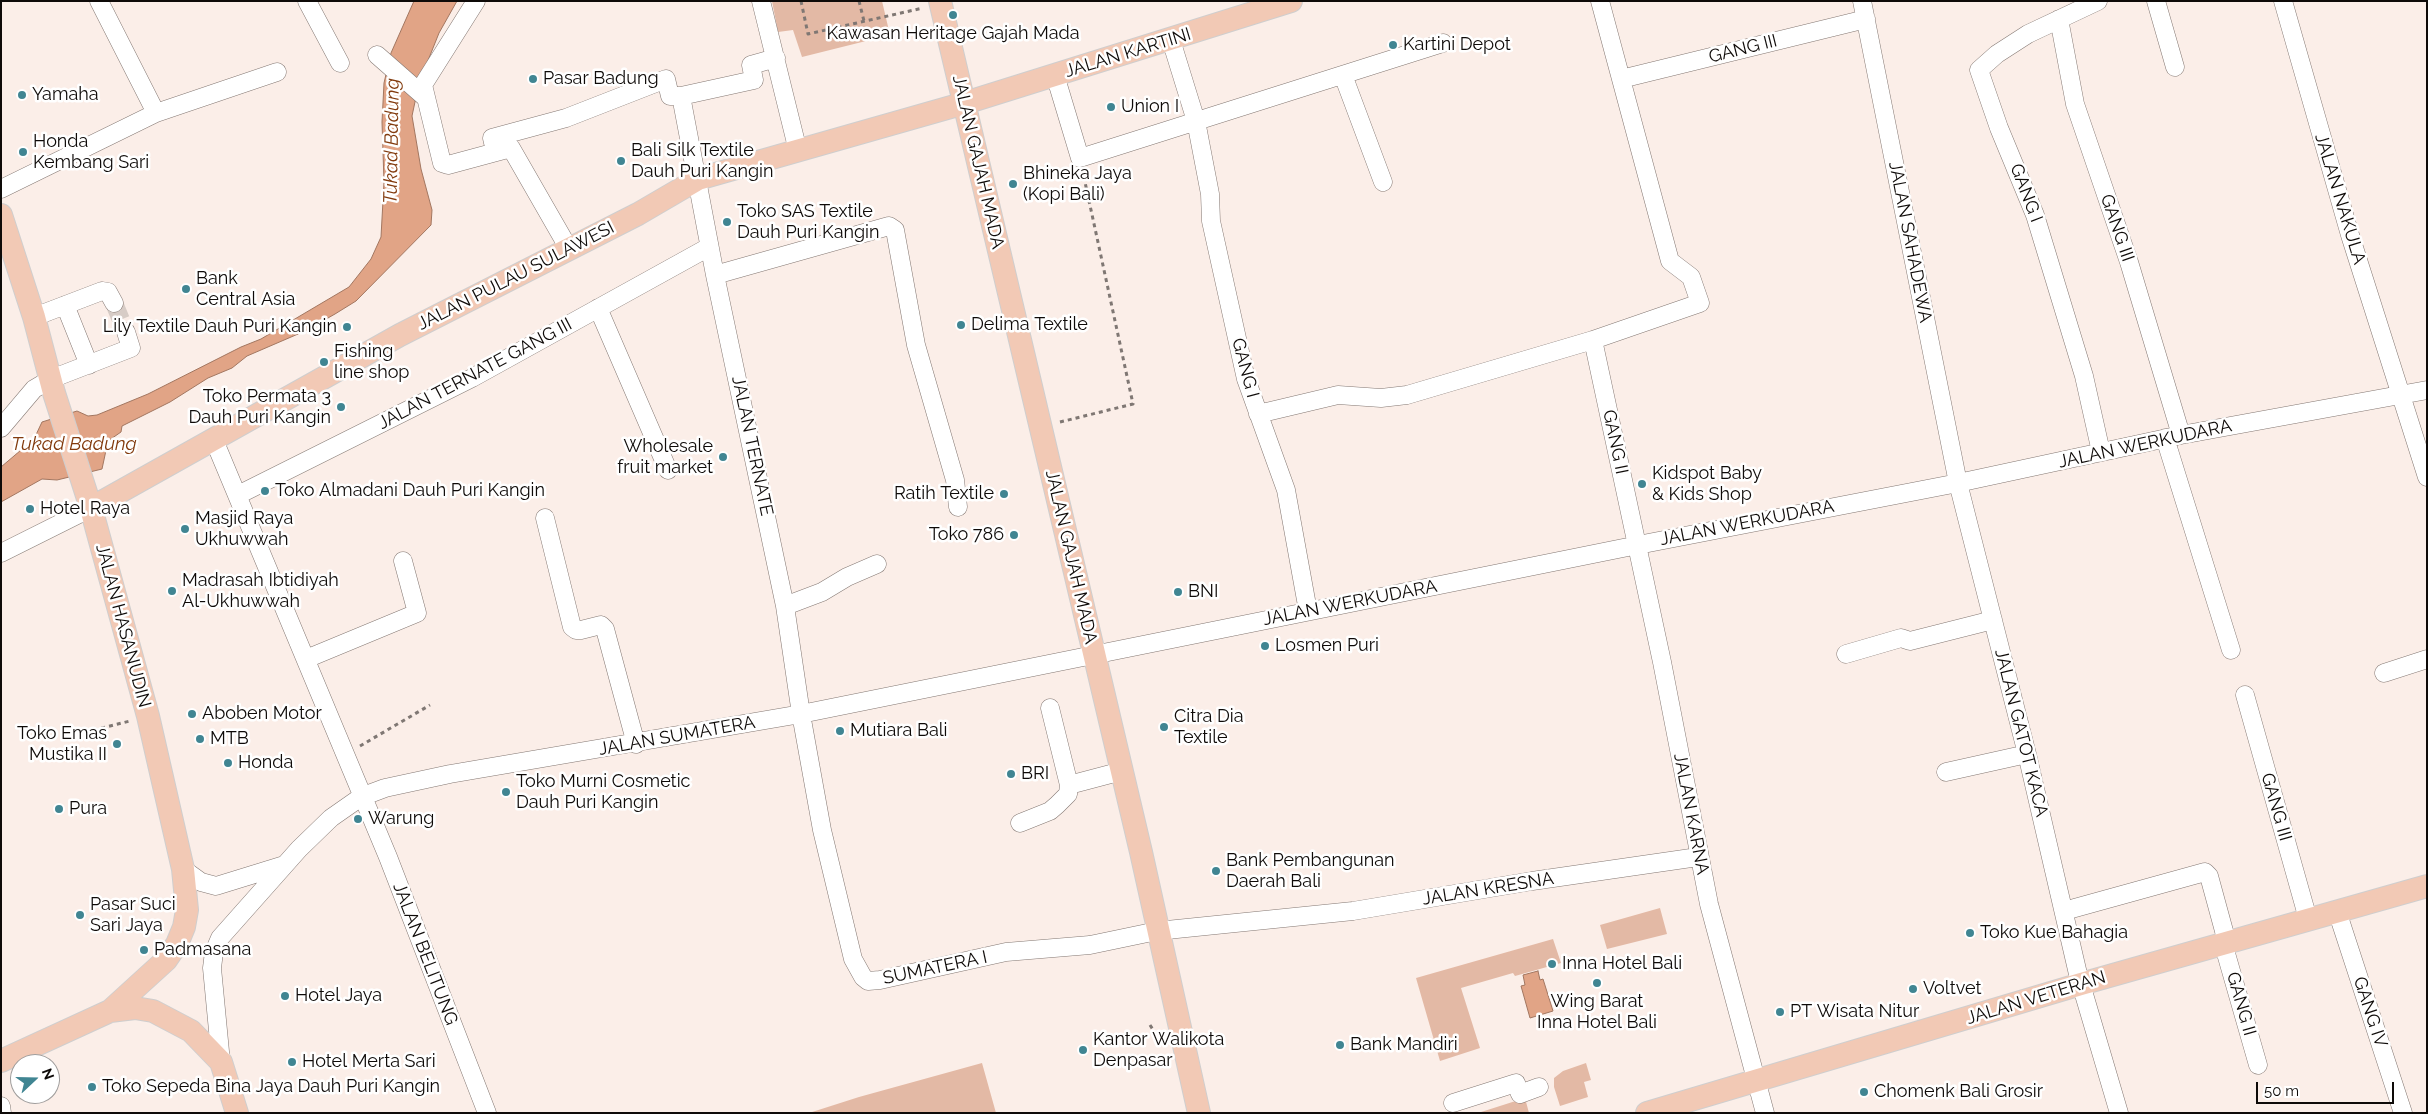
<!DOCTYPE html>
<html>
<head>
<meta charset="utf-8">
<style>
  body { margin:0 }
  #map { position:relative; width:2428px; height:1114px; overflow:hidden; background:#fbeee8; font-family:Raleway,sans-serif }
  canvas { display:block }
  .frame { position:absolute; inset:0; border:2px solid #0e0a08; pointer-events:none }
  .north { position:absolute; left:10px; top:1054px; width:50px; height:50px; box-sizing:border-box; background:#fff; border:1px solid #9f9d9c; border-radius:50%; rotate:69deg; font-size:14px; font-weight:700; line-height:20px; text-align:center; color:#0e0a08 }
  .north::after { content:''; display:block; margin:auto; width:18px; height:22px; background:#408592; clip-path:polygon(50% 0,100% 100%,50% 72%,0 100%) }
  .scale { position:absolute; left:2256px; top:1082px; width:138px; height:22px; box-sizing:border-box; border:2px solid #0e0a08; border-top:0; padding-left:6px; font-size:15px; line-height:18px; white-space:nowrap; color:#0e0a08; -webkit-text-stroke:4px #fff; paint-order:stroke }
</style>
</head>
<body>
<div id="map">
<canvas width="2428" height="1114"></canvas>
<div class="frame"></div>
<div class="north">N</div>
<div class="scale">50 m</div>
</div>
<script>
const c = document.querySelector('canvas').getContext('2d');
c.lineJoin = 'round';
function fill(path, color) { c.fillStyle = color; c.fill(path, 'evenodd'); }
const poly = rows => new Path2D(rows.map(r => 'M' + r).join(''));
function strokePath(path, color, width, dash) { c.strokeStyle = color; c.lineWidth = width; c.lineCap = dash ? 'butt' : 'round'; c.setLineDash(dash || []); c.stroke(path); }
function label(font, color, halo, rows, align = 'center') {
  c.font = font + ' Raleway,sans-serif'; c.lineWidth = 5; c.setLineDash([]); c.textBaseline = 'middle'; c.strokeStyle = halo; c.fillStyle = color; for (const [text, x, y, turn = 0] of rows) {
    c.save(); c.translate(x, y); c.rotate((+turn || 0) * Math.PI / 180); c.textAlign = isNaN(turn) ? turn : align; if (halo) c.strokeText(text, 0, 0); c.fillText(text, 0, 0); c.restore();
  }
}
const green = poly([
  [772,1,882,1,890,35,802,57,793,30,778,32],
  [1660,908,1667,934,1607,949,1600,925],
  [1553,939,1561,963,1515,976,1513,973,1461,988,1480,1048,1440,1061,1416,978],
  [982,1063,996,1113,809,1113,859,1097],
  [1586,1063,1591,1080,1584,1082,1588,1097,1560,1106,1554,1087,1554,1078,1563,1071],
  [1525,1098,1529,1113,1478,1113]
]);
const water = poly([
  [414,1,457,1,439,33,419,83,412,116,421,169,432,210,431,225,356,301,335,314,305,331,247,356,232,368,208,378,170,402,122,426,121,432,108,441,102,469,57,480,42,479,1,502,1,467,34,439,42,422,77,411,88,416,97,415,148,394,241,347,261,339,349,287,371,259,381,237,384,182,382,122,384,83,391,53,414,1],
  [1538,971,1540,980,1543,979,1553,1011,1530,1018,1521,986,1525,985,1523,975,1538,971]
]);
const minorTunnel = poly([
  [114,303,126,332]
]);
const path = poly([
  [801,1,808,34,923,8],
  [859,1,864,21],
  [1060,422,1133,404,1083,173],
  [78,734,130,721],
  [360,746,430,705],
  [1150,1025,1162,1044]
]);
const minor = poly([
  [99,1,156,113],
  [307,1,340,63],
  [476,1,423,85,442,163,448,165,511,148,569,249],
  [761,1,798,151],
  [1862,1,1958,483,2027,754,2078,974,2119,1113],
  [2098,1,2028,34,1997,54,1979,70,1999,128,2035,215,2084,376,2101,452],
  [2156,1,2175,67],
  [2283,1,2350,235,2427,477],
  [2059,19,2075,104,2129,262,2181,435],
  [1171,40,1196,121,1210,194,1211,221,1246,379,1286,490,1308,611],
  [377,55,426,98],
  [776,58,751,65,754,80,681,96,715,275,785,606,801,714,822,830,853,959,863,977,868,981,880,980,1006,952,1090,945,1157,931,1353,911,1532,881,1698,857],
  [1055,75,1080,158,1443,43],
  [1343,75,1383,182],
  [1621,79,1866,19],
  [495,151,492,138,566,118,666,79,670,96,681,96],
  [1,189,156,113,277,72],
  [715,275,889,226,895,230,916,345,955,480,958,507],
  [65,305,89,365],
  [598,308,668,470],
  [34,317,102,291,108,292,114,303],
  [1593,340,1662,662,1709,904,1765,1113],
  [1258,414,1338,395,1381,398,1407,395,1593,340,1700,303,1691,277,1670,261,1600,1],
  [1,428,34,389,51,379,131,348,126,332],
  [2165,438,2231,650],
  [214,440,388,857,487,1113],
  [238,495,472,378,709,247],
  [545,518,572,627,576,630,581,630,601,625,605,629,636,744],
  [1,553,91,508],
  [785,606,822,592,847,577,877,564],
  [1846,654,1901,638,1910,641,1993,620],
  [306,659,417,613,403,561],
  [2384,673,2427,659],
  [2245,695,2308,919],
  [1050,708,1069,785,1122,771],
  [1946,772,2027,754],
  [1020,823,1050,811,1057,805,1068,794,1069,785],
  [183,869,201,882,216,886,284,865],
  [2064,911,2205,872,2209,876,2227,942],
  [2337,911,2403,1113],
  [2223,943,2258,1065],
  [221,1062,212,968,214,952,220,938,299,849,331,818,361,797,385,788,450,774,801,714,1638,545,1958,483,2181,435,2427,390],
  [1453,1103,1516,1083,1520,1094,1539,1087],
  [1,1106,2,1113]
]);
const major = poly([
  [940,1,1141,852,1199,1113],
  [1,215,34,317,54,393,91,508,148,716,183,869,187,910,184,927,177,944,166,960,110,1011],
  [91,508,400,335,638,214,698,179,965,103,1291,1],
  [1,1061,110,1011,135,1008,153,1011,191,1031,221,1062,237,1113],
  [1647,1113,2081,984,2427,886]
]);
const markers = [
  [953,15,5,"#408592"],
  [1393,45,5,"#408592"],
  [533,79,5,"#408592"],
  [22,95,5,"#408592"],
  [1111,107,5,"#408592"],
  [23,152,5,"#408592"],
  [621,161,5,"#408592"],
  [1013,184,5,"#408592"],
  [727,222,5,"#408592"],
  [186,289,5,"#408592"],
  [961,325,5,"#408592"],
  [347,327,5,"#408592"],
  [324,362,5,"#408592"],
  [341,407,5,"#408592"],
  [723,457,5,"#408592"],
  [1642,484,5,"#408592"],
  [265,491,5,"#408592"],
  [1004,494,5,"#408592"],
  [30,509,5,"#408592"],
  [185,529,5,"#408592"],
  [1014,535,5,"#408592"],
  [172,591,5,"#408592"],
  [1178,592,5,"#408592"],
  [1265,646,5,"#408592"],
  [192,714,5,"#408592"],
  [1164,727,5,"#408592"],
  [840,731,5,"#408592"],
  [200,739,5,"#408592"],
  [117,744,5,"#408592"],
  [228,763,5,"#408592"],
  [1011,774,5,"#408592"],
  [506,792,5,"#408592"],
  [59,809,5,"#408592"],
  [358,819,5,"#408592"],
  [1216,871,5,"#408592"],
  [80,915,5,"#408592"],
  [1970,933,5,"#408592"],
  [144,950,5,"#408592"],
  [1552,964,5,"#408592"],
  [1597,983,5,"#408592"],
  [1913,989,5,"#408592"],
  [285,996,5,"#408592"],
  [1780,1012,5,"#408592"],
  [1340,1045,5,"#408592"],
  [1083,1050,5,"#408592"],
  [292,1062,5,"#408592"],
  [92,1087,5,"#408592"],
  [1864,1092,5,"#408592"]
];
const poiNames = [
  ["Kawasan Heritage Gajah Mada",953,34,"center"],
  ["Kartini Depot",1403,45],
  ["Pasar Badung",543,79],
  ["Yamaha",32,95],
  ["Union I",1121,107],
  ["Honda",33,142],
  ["Kembang Sari",33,163],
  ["Bali Silk Textile",631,151],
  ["Dauh Puri Kangin",631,172],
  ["Bhineka Jaya",1023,174],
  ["(Kopi Bali)",1023,195],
  ["Toko SAS Textile",737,212],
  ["Dauh Puri Kangin",737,233],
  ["Bank",196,279],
  ["Central Asia",196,300],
  ["Delima Textile",971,325],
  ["Lily Textile Dauh Puri Kangin",337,327,"right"],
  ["Fishing",334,352],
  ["line shop",334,373],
  ["Toko Permata 3",331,397,"right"],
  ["Dauh Puri Kangin",331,418,"right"],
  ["Wholesale",713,447,"right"],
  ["fruit market",713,468,"right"],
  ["Kidspot Baby",1652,474],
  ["& Kids Shop",1652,495],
  ["Toko Almadani Dauh Puri Kangin",275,491],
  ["Ratih Textile",994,494,"right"],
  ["Hotel Raya",40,509],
  ["Masjid Raya",195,519],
  ["Ukhuwwah",195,540],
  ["Toko 786",1004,535,"right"],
  ["Madrasah Ibtidiyah",182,581],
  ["Al-Ukhuwwah",182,602],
  ["BNI",1188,592],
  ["Losmen Puri",1275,646],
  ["Aboben Motor",202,714],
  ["Citra Dia",1174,717],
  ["Textile",1174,738],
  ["Mutiara Bali",850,731],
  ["Toko Emas",107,734,"right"],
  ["Mustika II",107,755,"right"],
  ["MTB",210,739],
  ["Honda",238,763],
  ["BRI",1021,774],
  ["Toko Murni Cosmetic",516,782],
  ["Dauh Puri Kangin",516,803],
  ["Pura",69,809],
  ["Warung",368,819],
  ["Bank Pembangunan",1226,861],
  ["Daerah Bali",1226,882],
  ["Pasar Suci",90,905],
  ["Sari Jaya",90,926],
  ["Toko Kue Bahagia",1980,933],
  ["Padmasana",154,950],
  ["Inna Hotel Bali",1562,964],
  ["Voltvet",1923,989],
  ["Hotel Jaya",295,996],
  ["Wing Barat",1597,1002,"center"],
  ["Inna Hotel Bali",1597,1023,"center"],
  ["PT Wisata Nitur",1790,1012],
  ["Kantor Walikota",1093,1040],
  ["Denpasar",1093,1061],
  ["Bank Mandiri",1350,1045],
  ["Hotel Merta Sari",302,1062],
  ["Toko Sepeda Bina Jaya Dauh Puri Kangin",102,1087],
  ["Chomenk Bali Grosir",1874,1092]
];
const streetNames = [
  ["GANG III",1743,49,-14],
  ["JALAN KARTINI",1128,53,-17],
  ["JALAN GAJAH MADA",978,162,77],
  ["GANG I",2026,193,69],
  ["JALAN NAKULA",2340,199,73],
  ["GANG III",2117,228,71],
  ["JALAN SAHADEWA",1910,242,79],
  ["JALAN PULAU SULAWESI",516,276,-27],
  ["GANG I",1245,368,75],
  ["JALAN TERNATE GANG III",475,374,-28],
  ["GANG II",1615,442,78],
  ["JALAN WERKUDARA",2145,444,-12],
  ["JALAN TERNATE",752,446,78],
  ["JALAN WERKUDARA",1747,523,-11],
  ["JALAN GAJAH MADA",1071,557,77],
  ["JALAN WERKUDARA",1350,603,-11],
  ["JALAN HASANUDIN",123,626,75],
  ["JALAN GATOT KACA",2021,733,76],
  ["JALAN SUMATERA",677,736,-10],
  ["GANG III",2276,807,74],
  ["JALAN KARNA",1691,814,79],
  ["JALAN KRESNA",1488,889,-9],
  ["JALAN BELITUNG",425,954,69],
  ["SUMATERA I",935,968,-12],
  ["JALAN VETERAN",2036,998,-17],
  ["GANG II",2241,1004,74],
  ["GANG IV",2370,1012,72]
];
const waterNames = [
  ["Tukad Badung",392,141,-89],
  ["Tukad Badung",74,444]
];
fill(green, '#e3b9a5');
fill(water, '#e1a486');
strokePath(water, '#a27660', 1);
strokePath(minorTunnel, '#d7ccc6', 18, [18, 9]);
strokePath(minor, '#847873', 19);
strokePath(major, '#cfcece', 24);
strokePath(path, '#7f7773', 3, [4, 4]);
strokePath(minor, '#fff', 18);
strokePath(major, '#f2c9b5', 22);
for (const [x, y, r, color] of markers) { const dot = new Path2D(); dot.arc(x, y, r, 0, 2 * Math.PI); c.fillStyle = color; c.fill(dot); strokePath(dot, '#fff', 2); }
label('18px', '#0e0a08', '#fff', poiNames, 'left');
label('18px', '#0e0a08', '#fff', streetNames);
label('italic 19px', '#823a0d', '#fff', waterNames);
</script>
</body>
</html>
